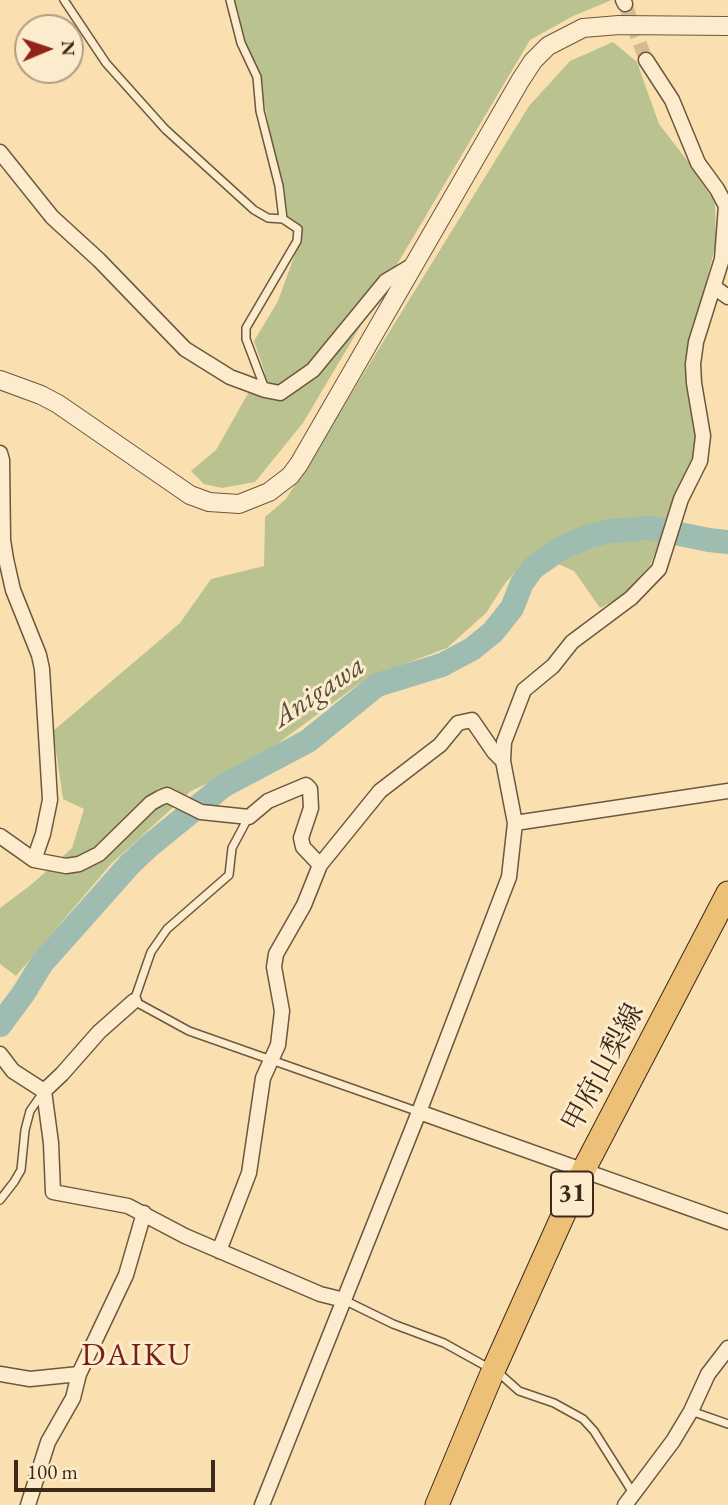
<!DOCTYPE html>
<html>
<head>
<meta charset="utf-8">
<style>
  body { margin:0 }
  #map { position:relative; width:728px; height:1505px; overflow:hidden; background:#fae0b1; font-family:"EB Garamond",serif }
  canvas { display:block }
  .north { position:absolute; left:14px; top:14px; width:70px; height:70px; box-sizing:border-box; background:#fcebcc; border:2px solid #b09d84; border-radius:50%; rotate:88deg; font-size:19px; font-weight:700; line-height:28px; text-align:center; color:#3d2919 }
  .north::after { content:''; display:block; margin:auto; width:24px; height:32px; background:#8f2418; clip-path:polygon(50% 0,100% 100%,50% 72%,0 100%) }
  .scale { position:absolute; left:14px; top:1460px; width:201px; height:32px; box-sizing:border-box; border:4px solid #3d2919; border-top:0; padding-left:9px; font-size:21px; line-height:24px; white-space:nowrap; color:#3d2919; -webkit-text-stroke:5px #fcebcc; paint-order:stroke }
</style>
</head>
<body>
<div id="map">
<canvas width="728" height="1505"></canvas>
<div class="north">N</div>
<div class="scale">100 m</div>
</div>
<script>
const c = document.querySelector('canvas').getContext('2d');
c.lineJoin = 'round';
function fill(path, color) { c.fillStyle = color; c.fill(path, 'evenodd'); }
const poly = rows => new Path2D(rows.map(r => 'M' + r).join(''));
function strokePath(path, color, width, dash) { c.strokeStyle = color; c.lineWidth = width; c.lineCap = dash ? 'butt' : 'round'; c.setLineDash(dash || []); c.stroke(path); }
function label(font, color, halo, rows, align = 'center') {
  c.font = font + ' "EB Garamond","Noto Serif JP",serif'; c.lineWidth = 6; c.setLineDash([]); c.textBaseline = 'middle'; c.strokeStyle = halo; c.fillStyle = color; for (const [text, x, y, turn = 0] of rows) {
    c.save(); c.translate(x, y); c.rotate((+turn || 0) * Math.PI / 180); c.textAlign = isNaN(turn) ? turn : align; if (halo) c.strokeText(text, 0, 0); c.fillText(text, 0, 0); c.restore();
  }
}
const green = poly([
  [232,0,612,0,573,16,530,40,303,423,255,482,222,488,204,484,191,471,216,450,250,390,265,373,254,341,278,301,302,235,300,225,286,218,259,74,244,42],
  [613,42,637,62,659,124,693,168,715,202,716,243,689,350,696,426,696,459,650,565,620,598,600,608,574,571,533,553,506,582,486,613,447,648,367,678,251,763,191,791,111,864,16,976,0,964,0,908,32,884,72,848,84,809,63,799,53,731,180,623,211,579,264,566,265,517,286,499,529,106,570,61]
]);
const river = poly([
  [0,1025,23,994,42,963,130,864,148,847,223,786,308,741,377,685,442,665,472,649,493,632,512,608,522,583,533,568,560,549,587,537,610,531,650,528,709,540,728,542]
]);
const minorTunnel = poly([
  [625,4,646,60]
]);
const service = poly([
  [64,0,106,63,165,129,254,210,268,218,283,219,298,229,297,241,246,328,246,339,265,389],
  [230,0,241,43,257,77,260,111,279,186,283,219],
  [248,818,232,848,229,875,167,929,151,952,134,1001,189,1031,419,1112],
  [0,1200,14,1182,21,1170,25,1130,30,1111,44,1091],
  [344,1300,393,1324,444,1343,500,1374,519,1391,554,1403,583,1419,594,1431,633,1493],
  [691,1411,728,1424]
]);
const minor = poly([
  [623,0,625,4],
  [0,152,52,217,99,260,185,349,230,377,265,390,280,393,313,370,386,281,413,265],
  [714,287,728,297],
  [0,453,2,460,3,540,6,559,13,590,39,655,42,669,50,800,43,834,34,860],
  [515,823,728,791],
  [0,836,34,860,66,866,79,864,99,854,151,803,160,798,167,795,201,812,249,817,268,801,306,785,310,789,311,808,301,838,303,847,320,865],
  [0,1054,13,1071,44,1091],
  [44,1091,51,1143,53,1192,128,1206,185,1236,320,1294,344,1300],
  [44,1091,62,1074,99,1032,134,1001],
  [419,1112,728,1222],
  [219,1251,249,1173,263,1078,278,1045,282,1011,274,967,276,954,304,905,320,865,380,791,440,745,458,723,472,720,494,752,503,761],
  [0,1374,30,1379,79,1374],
  [28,1505,48,1442,73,1398,79,1374,126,1275,144,1213],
  [262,1505,419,1112,509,877,515,823,503,761,504,742,524,690,553,666,572,642,631,598,659,569,681,499,700,461,703,436,694,383,693,364,696,342,722,259,726,206,717,189,698,163,672,100,646,60],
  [625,1505,673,1441,691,1411,708,1374,728,1348]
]);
const tertiary = poly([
  [0,380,41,395,58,404,190,495,209,502,239,504,269,492,290,476,299,464,520,81,533,61,548,46,583,28,619,25,728,26]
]);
const primary = poly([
  [437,1505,493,1371,583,1171,728,893]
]);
const shields = [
  [572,1194,42]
];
const shieldNames = [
  ["31",572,1194]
];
const streetNames = [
  ["甲府山梨線",604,1068,-62]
];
const waterNames = [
  ["Anigawa",319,692,-34]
];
const quarterNames = [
  ["DAIKU",137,1356]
];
fill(green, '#bac38f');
strokePath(river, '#9fbcb0', 24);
strokePath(minorTunnel, '#d4bb93', 14, [14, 7]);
strokePath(service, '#6c573f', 10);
strokePath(minor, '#6c573f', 17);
strokePath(tertiary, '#6c573f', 20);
strokePath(primary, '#3d2919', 25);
strokePath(service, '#fcebcc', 7);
strokePath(minor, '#fcebcc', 14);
strokePath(tertiary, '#fcebcc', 18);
strokePath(primary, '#edc078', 23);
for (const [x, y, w] of shields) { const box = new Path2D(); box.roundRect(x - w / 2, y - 22.5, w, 45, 5); c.fillStyle = '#fcebcc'; c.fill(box); strokePath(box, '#3d2919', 2); }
label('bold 26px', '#3d2919', null, shieldNames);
label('28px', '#3d2919', '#fcebcc', streetNames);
label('italic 30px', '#564e3f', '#fcebcc', waterNames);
c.letterSpacing = '2px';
label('32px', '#7a1f14', '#fcebcc', quarterNames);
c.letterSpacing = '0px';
</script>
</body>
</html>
